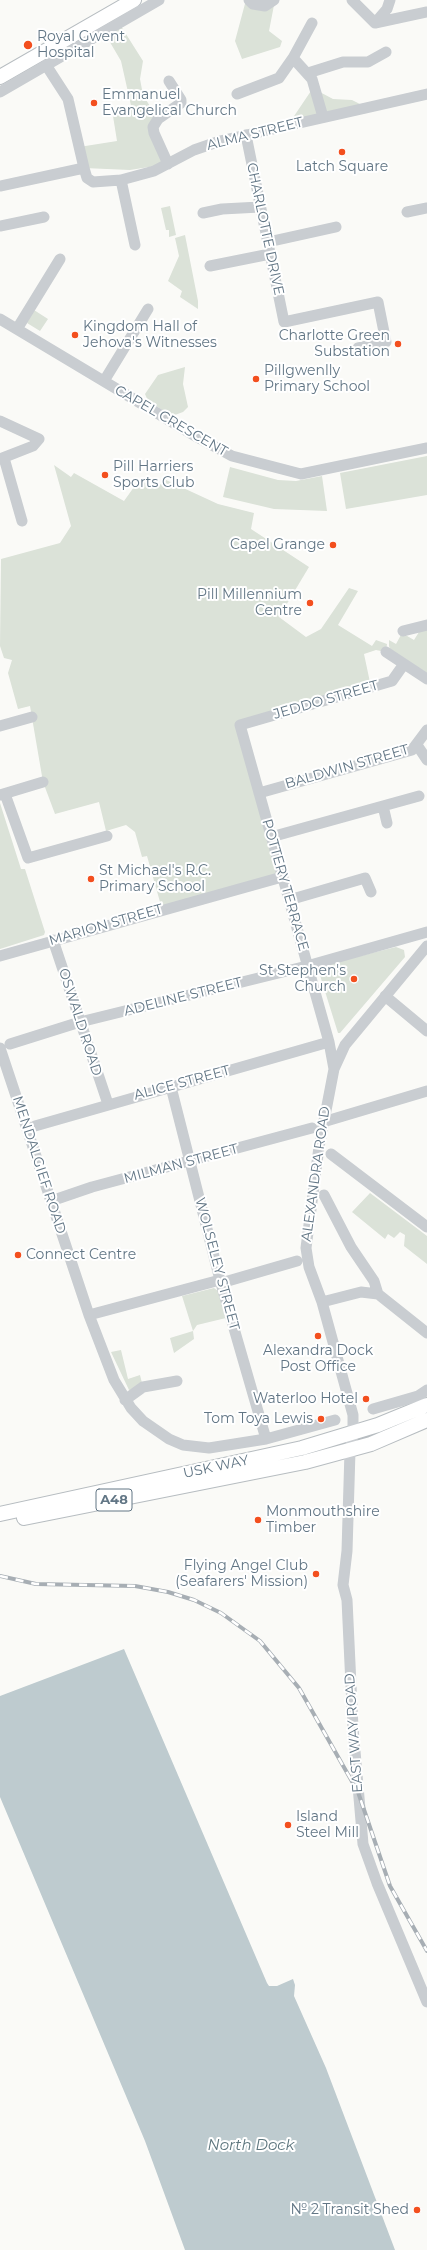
<!DOCTYPE html>
<html>
<head>
<meta charset="utf-8">
<style>
  body { margin:0 }
  canvas { display:block; background:#fafaf7 }
</style>
</head>
<body>
<canvas width="427" height="2250"></canvas>
<script>
const c = document.querySelector('canvas').getContext('2d');
c.lineJoin = 'round';
function fill(path, color) { c.fillStyle = color; c.fill(path, 'evenodd'); }
const poly = rows => new Path2D(rows.map(r => 'M' + r).join(''));
function strokePath(path, color, width, dash) { c.strokeStyle = color; c.lineWidth = width; c.lineCap = dash ? 'butt' : 'round'; c.setLineDash(dash || []); c.stroke(path); }
function label(font, color, halo, rows, align = 'center') {
  c.font = font + ' Montserrat,sans-serif'; c.lineWidth = 4; c.setLineDash([]); c.textBaseline = 'middle'; c.strokeStyle = halo; c.fillStyle = color; for (const [text, x, y, turn = 0] of rows) {
    c.save(); c.translate(x, y); c.rotate((+turn || 0) * Math.PI / 180); c.textAlign = isNaN(turn) ? turn : align; if (halo) c.strokeText(text, 0, 0); c.fillText(text, 0, 0); c.restore();
  }
}
const green = poly([
  [246,0,253,4,275,0,269,31,282,41,280,47,242,59,235,41],
  [119,23,143,61,140,79,143,95,158,119,155,122,168,164,130,170,84,168,79,147,117,141,113,116,132,110,121,61,104,32],
  [315,85,316,90,333,99,352,100,366,107,288,125],
  [170,206,176,235,169,237,169,230,166,230,161,208],
  [185,235,198,301,198,309,180,297,182,291,168,281,179,256,175,238],
  [34,310,48,319,40,331,27,323],
  [185,367,183,384,188,407,183,412,172,416,148,401,145,394,158,375],
  [427,456,427,495,346,509,340,473],
  [54,465,71,477,74,473,124,501,139,480,156,488,166,480,218,504,254,513,251,529,309,567,279,617,306,637,321,629,349,588,358,591,338,625,372,646,376,640,387,644,386,652,376,650,364,654,371,687,240,725,282,877,162,909,147,856,142,857,135,832,126,825,106,831,99,802,55,814,43,782,30,706,18,709,8,673,12,660,4,658,0,646,1,559,60,543,71,526],
  [230,467,278,480,296,481,322,476,327,511,274,509,223,497],
  [427,629,427,673,390,649,389,646,389,640,396,644,402,633,414,640,419,632],
  [0,803,21,869,25,869,45,932,44,935,0,949],
  [396,947,404,950,405,957,340,1033,338,1033,318,969,320,966],
  [370,1193,427,1236,427,1264,404,1246,405,1235,400,1232,394,1238,388,1234,385,1239,352,1212],
  [214,1288,218,1291,226,1318,197,1325,193,1331,194,1339,174,1353,170,1338,193,1331,182,1296],
  [121,1350,128,1379,140,1375,143,1387,129,1390,111,1352]
]);
const water = poly([
  [124,1649,267,1983,269,1986,277,1986,293,1979,295,1985,294,1996,326,2068,395,2250,185,2250,145,2141,0,1797,0,1696]
]);
const minor = poly([
  [249,0,253,4,265,6,274,0],
  [352,0,375,23],
  [375,23,427,12],
  [375,23,387,9,390,0],
  [293,58,312,23],
  [46,65,68,99,84,168],
  [308,73,343,62,368,62,386,52],
  [0,92,159,0],
  [237,94,279,78,293,58,312,79,323,117],
  [246,135,284,322,378,302,386,342,358,348],
  [168,164,154,133,153,127,158,119,181,103,181,100,169,81],
  [121,180,135,245],
  [0,186,84,168,87,178,93,182,121,180,154,171,194,150,220,141,427,94],
  [407,212,427,208],
  [203,213,222,209,260,207],
  [0,226,44,217],
  [268,242,336,227],
  [210,266,270,254],
  [0,319,197,437,232,456,301,474,427,448],
  [17,329,60,259],
  [104,381,148,309],
  [0,421,39,439,33,446,0,459],
  [4,458,22,521],
  [403,631,427,625],
  [386,652,427,679],
  [0,726,32,717],
  [417,745,427,760],
  [259,793,412,750,427,730],
  [5,794,28,858,107,836],
  [0,795,43,782],
  [383,806,387,823],
  [271,837,419,796],
  [289,900,365,878,371,892],
  [53,940,108,1104],
  [427,946,345,1045,334,1069,319,1147,306,1248,309,1267,322,1302,353,1415,353,1434,350,1451,347,1551,343,1585,347,1600,353,1728,363,1844,377,1883,427,2002],
  [0,956,282,877],
  [385,996,427,1031],
  [10,1044,80,1022,307,966,427,932],
  [0,1048,89,1315,114,1380,131,1408,143,1421,169,1439,183,1445,209,1448,266,1439,335,1420],
  [334,1069,329,1042,240,725,392,681,404,664],
  [171,1087,220,1280,266,1439],
  [323,1122,427,1091],
  [35,1126,329,1042],
  [331,1154,427,1227],
  [51,1201,92,1187,312,1128],
  [221,1283,297,1261],
  [378,1294,427,1333],
  [322,1302,361,1292,378,1294,374,1281,351,1247,324,1195],
  [89,1315,220,1280],
  [125,1400,143,1387,177,1381],
  [373,1409,418,1396,427,1390]
]);
const major = poly([
  [0,77,134,0],
  [0,1514,302,1448,378,1425,427,1405],
  [24,1518,305,1462,371,1444,427,1420]
]);
const rail = poly([
  [0,1576,36,1584,135,1586,168,1592,194,1600,221,1613,260,1641,299,1688,358,1792,390,1886,427,1951]
]);
const markers = [
  [28,45,5,"#f34f1e"],
  [94,103,4,"#f34f1e"],
  [342,152,4,"#f34f1e"],
  [75,335,4,"#f34f1e"],
  [398,344,4,"#f34f1e"],
  [256,379,4,"#f34f1e"],
  [105,475,4,"#f34f1e"],
  [333,545,4,"#f34f1e"],
  [310,603,4,"#f34f1e"],
  [91,879,4,"#f34f1e"],
  [354,979,4,"#f34f1e"],
  [18,1255,4,"#f34f1e"],
  [318,1336,4,"#f34f1e"],
  [366,1399,4,"#f34f1e"],
  [321,1419,4,"#f34f1e"],
  [258,1520,4,"#f34f1e"],
  [316,1574,4,"#f34f1e"],
  [288,1825,4,"#f34f1e"],
  [417,2210,4,"#f34f1e"]
];
const shields = [
  [114,1500,36]
];
const shieldNames = [
  ["A48",114,1500]
];
const poiNames = [
  ["Royal Gwent",37,37],
  ["Hospital",37,53],
  ["Emmanuel",102,95],
  ["Evangelical Church",102,111],
  ["Latch Square",342,167,"center"],
  ["Kingdom Hall of",83,327],
  ["Jehova's Witnesses",83,343],
  ["Charlotte Green",390,336,"right"],
  ["Substation",390,352,"right"],
  ["Pillgwenlly",264,371],
  ["Primary School",264,387],
  ["Pill Harriers",113,467],
  ["Sports Club",113,483],
  ["Capel Grange",325,545,"right"],
  ["Pill Millennium",302,595,"right"],
  ["Centre",302,611,"right"],
  ["St Michael's R.C.",99,871],
  ["Primary School",99,887],
  ["St Stephen's",346,971,"right"],
  ["Church",346,987,"right"],
  ["Connect Centre",26,1255],
  ["Alexandra Dock",318,1351,"center"],
  ["Post Office",318,1367,"center"],
  ["Waterloo Hotel",358,1399,"right"],
  ["Tom Toya Lewis",313,1419,"right"],
  ["Monmouthshire",266,1512],
  ["Timber",266,1528],
  ["Flying Angel Club",308,1566,"right"],
  ["(Seafarers' Mission)",308,1582,"right"],
  ["Island",296,1817],
  ["Steel Mill",296,1833],
  ["№ 2 Transit Shed",409,2210,"right"]
];
const streetNames = [
  ["ALMA STREET",255,134,-14],
  ["CHARLOTTE DRIVE",265,229,78],
  ["CAPEL CRESCENT",171,421,30],
  ["JEDDO STREET",326,700,-16],
  ["BALDWIN STREET",347,767,-16],
  ["POTTERY TERRACE",285,885,74],
  ["MARION STREET",106,925,-16],
  ["ADELINE STREET",183,997,-14],
  ["OSWALD ROAD",80,1022,72],
  ["ALICE STREET",182,1083,-15],
  ["MILMAN STREET",181,1164,-15],
  ["MENDALGIEF ROAD",39,1165,72],
  ["ALEXANDRA ROAD",316,1174,-82],
  ["WOLSELEY STREET",217,1264,75],
  ["USK WAY",216,1467,-12],
  ["EAST WAY ROAD",354,1733,-94]
];
const waterNames = [
  ["North Dock",251,2146]
];
fill(green, '#dbe2d8');
fill(water, '#becbcf');
strokePath(major, '#b7bdc1', 16);
strokePath(minor, '#c9cdd1', 11);
strokePath(major, '#fff', 14);
strokePath(rail, '#a7aeb4', 4);
strokePath(rail, '#fff', 2.5, [8]);
for (const [x, y, r, color] of markers) { const dot = new Path2D(); dot.arc(x, y, r, 0, 2 * Math.PI); c.fillStyle = color; c.fill(dot); strokePath(dot, '#fff', 1.5); }
for (const [x, y, w] of shields) { const box = new Path2D(); box.roundRect(x - w / 2, y - 11, w, 22, 3); c.fillStyle = '#fff'; c.fill(box); strokePath(box, '#627685', 1); }
label('bold 13px', '#627685', null, shieldNames);
label('14px', '#627685', '#fff', poiNames, 'left');
label('14px', '#627685', '#fff', streetNames);
label('italic 15px', '#5d767e', '#fff', waterNames);
</script>
</body>
</html>
